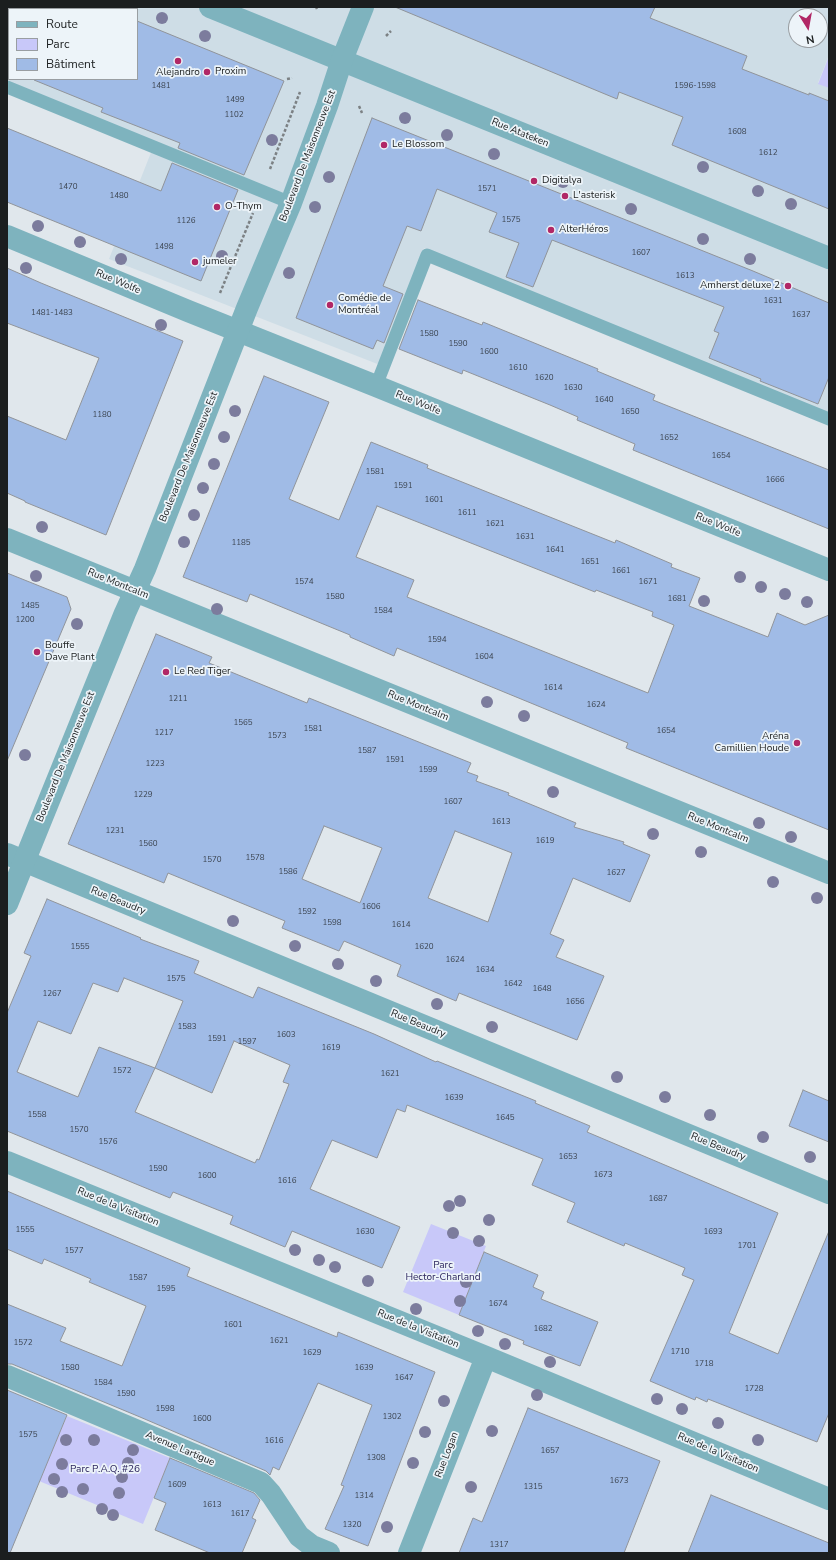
<!DOCTYPE html>
<html>
<head>
<meta charset="utf-8">
<style>
  body { margin:0 }
  #map { position:relative; width:836px; height:1560px; overflow:hidden; background:#e0e7ec; font-family:"Nunito Sans",sans-serif }
  canvas { display:block }
  .frame { position:absolute; inset:0; border:8px solid #1b1e1f; pointer-events:none }
  .legend { position:absolute; left:8px; top:8px; width:130px; height:72px; box-sizing:border-box; background:#edf4f9; border:1px solid #999ea2; margin:0; padding:5px 7px; list-style:none; font-size:12px; color:#1b1e1f }
  .legend li { display:flex; align-items:center; gap:8px; height:20px }
  .legend b { width:20px; border:1px solid #999ea2 }
  .north { position:absolute; left:788px; top:8px; width:40px; height:40px; box-sizing:border-box; background:#edf4f9; border:1px solid #999ea2; border-radius:50%; rotate:169deg; font-size:11px; font-weight:700; line-height:16px; text-align:center; color:#1b1e1f }
  .north::after { content:''; display:block; margin:auto; width:14px; height:18px; background:#b12766; clip-path:polygon(50% 0,100% 100%,50% 72%,0 100%) }
</style>
</head>
<body>
<div id="map">
<canvas width="836" height="1560"></canvas>
<div class="frame"></div>
<ul class="legend">
<li><b style="height:5px;background:#7eb3be"></b>Route</li>
<li><b style="height:11px;background:#c8c8f9"></b>Parc</li>
<li><b style="height:11px;background:#a0bbe6"></b>Bâtiment</li>
</ul>
<div class="north">N</div>
</div>
<script>
const c = document.querySelector('canvas').getContext('2d');
c.lineJoin = 'round';
function fill(path, color) { c.fillStyle = color; c.fill(path, 'evenodd'); }
const poly = rows => new Path2D(rows.map(r => 'M' + r).join(''));
function strokePath(path, color, width, dash) { c.strokeStyle = color; c.lineWidth = width; c.lineCap = dash ? 'butt' : 'round'; c.setLineDash(dash || []); c.stroke(path); }
function label(font, color, halo, rows, align = 'center') {
  c.font = font + ' "Nunito Sans",sans-serif'; c.lineWidth = 3.5; c.setLineDash([]); c.textBaseline = 'middle'; c.strokeStyle = halo; c.fillStyle = color; for (const [text, x, y, turn = 0] of rows) {
    c.save(); c.translate(x, y); c.rotate((+turn || 0) * Math.PI / 180); c.textAlign = isNaN(turn) ? turn : align; if (halo) c.strokeText(text, 0, 0); c.fillText(text, 0, 0); c.restore();
  }
}
const built = poly([
  [7,7,829,7,829,55,818,83,829,88,829,416,424,248,380,365,109,259,152,150,7,91],
  [9,9,137,9,137,79,9,79],
  [796,16,820,16,820,40,796,40]
]);
const green = poly([
  [829,56,829,88,818,84],
  [431,1224,486,1246,459,1315,403,1292],
  [67,1416,170,1458,143,1524,39,1481]
]);
const building = poly([
  [395,7,655,7,650,18,747,56,742,69,809,95,809,93,829,101,829,209,672,145,683,117,619,92,617,99,395,7],
  [137,21,284,81,244,175,178,148,180,143,101,112,103,108,34,80,34,79,137,79,137,21],
  [372,118,753,271,829,303,829,377,818,404,760,381,761,379,709,358,719,333,714,331,724,307,552,240,533,287,506,277,519,243,489,232,497,213,437,189,421,231,407,226,383,286,403,294,384,343,377,340,373,349,296,318,372,118],
  [7,128,161,191,172,163,238,190,201,281,7,202,7,128],
  [7,268,41,283,183,341,106,535,25,502,25,501,7,493,7,416,66,440,99,358,7,323,7,268],
  [418,300,482,325,483,322,598,369,597,371,655,395,653,400,829,470,829,529,633,450,635,444,577,420,578,417,550,405,463,370,462,374,399,349,418,300],
  [264,376,329,402,289,499,339,520,371,442,428,465,427,468,615,543,616,540,672,564,671,567,700,578,689,606,768,637,777,613,805,625,829,615,829,830,626,748,628,743,397,648,394,656,350,637,350,635,250,594,247,602,183,577,264,376],
  [377,506,595,592,596,590,653,612,652,616,674,625,648,693,407,597,414,580,356,557,377,506],
  [7,573,67,597,71,609,7,761,7,573],
  [156,634,212,657,209,663,307,703,309,698,471,763,467,772,478,776,476,781,509,793,508,795,576,823,574,827,624,842,623,844,650,855,630,902,573,878,550,934,564,940,556,957,604,976,577,1040,459,993,456,1001,397,976,401,965,344,941,339,951,282,928,285,921,168,873,164,883,68,844,156,634],
  [324,826,382,848,360,903,302,879,324,826],
  [455,831,512,853,488,922,428,898,455,831],
  [47,899,141,938,140,939,199,961,194,973,253,998,258,987,374,1034,436,1062,437,1061,536,1101,535,1103,590,1126,587,1132,778,1213,729,1333,778,1354,829,1231,829,1413,817,1442,708,1399,707,1402,696,1397,695,1400,650,1381,694,1280,682,1275,685,1268,625,1243,624,1246,567,1222,575,1203,532,1185,543,1159,407,1105,405,1112,397,1109,377,1158,332,1140,310,1189,400,1227,382,1268,292,1231,285,1247,230,1224,233,1216,173,1192,170,1198,7,1131,7,1013,31,956,24,953,47,899],
  [124,978,183,1001,155,1068,99,1047,78,1097,17,1072,38,1021,71,1034,93,983,118,992,124,978],
  [234,1041,290,1065,283,1082,289,1084,259,1160,257,1159,255,1163,135,1112,155,1068,212,1093,234,1041],
  [803,1090,829,1101,829,1142,789,1126,803,1090],
  [7,1191,190,1268,187,1276,337,1337,338,1332,435,1372,368,1546,325,1529,344,1486,341,1485,372,1405,318,1383,279,1470,273,1467,270,1475,266,1471,140,1417,12,1364,7,1364,7,1304,66,1328,60,1341,122,1366,146,1306,89,1282,91,1279,44,1259,42,1264,7,1249,7,1191],
  [484,1252,538,1275,533,1287,544,1292,541,1299,598,1322,580,1366,523,1344,524,1341,459,1315,484,1252],
  [7,1390,67,1415,10,1553,7,1553,7,1390],
  [528,1408,660,1461,624,1553,459,1553,473,1518,482,1522,528,1408],
  [170,1458,254,1493,260,1500,252,1518,256,1520,242,1553,210,1553,155,1530,166,1503,154,1498,170,1458],
  [711,1495,829,1543,829,1553,688,1553,711,1495]
]);
const path = poly([
  [316,7,317,9],
  [386,36,391,31],
  [287,79,292,78],
  [359,106,362,113],
  [270,169,300,92],
  [220,293,253,213]
]);
const service = poly([
  [7,87,291,203],
  [376,386,427,255,829,419]
]);
const minor = poly([
  [210,7,829,258],
  [7,236,188,311,376,386,829,570],
  [7,539,829,873],
  [7,854,829,1193],
  [7,1162,486,1357,829,1499],
  [7,1376,261,1483,271,1494,299,1536,312,1546,329,1553],
  [409,1553,486,1357]
]);
const tertiary = poly([
  [7,904,125,613,145,569,247,308,291,203,327,106,342,60,363,7]
]);
const trees = [
  [162,18],
  [205,36],
  [405,118],
  [447,135],
  [272,140],
  [494,154],
  [703,167],
  [329,177],
  [563,182],
  [758,191],
  [791,204],
  [315,207],
  [631,209],
  [38,226],
  [703,239],
  [80,242],
  [222,256],
  [121,259],
  [750,259],
  [26,268],
  [289,273],
  [161,325],
  [235,411],
  [224,437],
  [214,464],
  [203,488],
  [194,515],
  [42,527],
  [184,542],
  [36,576],
  [740,577],
  [761,587],
  [785,594],
  [704,601],
  [807,602],
  [217,609],
  [77,624],
  [487,702],
  [524,716],
  [25,755],
  [553,792],
  [759,823],
  [653,834],
  [791,837],
  [701,852],
  [773,882],
  [817,898],
  [233,921],
  [295,946],
  [338,964],
  [376,981],
  [437,1004],
  [492,1027],
  [617,1077],
  [665,1097],
  [710,1115],
  [763,1137],
  [810,1157],
  [460,1201],
  [449,1206],
  [489,1220],
  [453,1233],
  [479,1241],
  [295,1250],
  [319,1260],
  [335,1267],
  [368,1281],
  [466,1282],
  [460,1301],
  [416,1309],
  [478,1331],
  [505,1344],
  [550,1362],
  [537,1395],
  [657,1399],
  [444,1401],
  [682,1409],
  [718,1423],
  [492,1431],
  [425,1432],
  [66,1440],
  [94,1440],
  [758,1440],
  [133,1450],
  [128,1463],
  [413,1463],
  [62,1464],
  [122,1477],
  [54,1479],
  [471,1487],
  [83,1489],
  [62,1492],
  [119,1493],
  [102,1509],
  [113,1515],
  [387,1527]
];
const markers = [
  [178,61,4,"#b12766"],
  [207,72,4,"#b12766"],
  [384,145,4,"#b12766"],
  [534,181,4,"#b12766"],
  [565,196,4,"#b12766"],
  [217,207,4,"#b12766"],
  [551,230,4,"#b12766"],
  [195,262,4,"#b12766"],
  [788,286,4,"#b12766"],
  [330,305,4,"#b12766"],
  [37,652,4,"#b12766"],
  [166,672,4,"#b12766"],
  [797,743,4,"#b12766"]
];
const numberNames = [
  ["1481",161,86],
  ["1596-1598",695,86],
  ["1499",235,100],
  ["1102",234,115],
  ["1608",737,132],
  ["1612",768,153],
  ["1470",68,187],
  ["1571",487,189],
  ["1480",119,196],
  ["1575",511,220],
  ["1126",186,221],
  ["1498",164,247],
  ["1607",641,253],
  ["1613",685,276],
  ["1631",773,301],
  ["1481-1483",52,313],
  ["1637",801,315],
  ["1580",429,334],
  ["1590",458,344],
  ["1600",489,352],
  ["1610",518,368],
  ["1620",544,378],
  ["1630",573,388],
  ["1640",604,400],
  ["1650",630,412],
  ["1180",102,415],
  ["1652",669,438],
  ["1654",721,456],
  ["1581",375,472],
  ["1666",775,480],
  ["1591",403,486],
  ["1601",434,500],
  ["1611",467,513],
  ["1621",495,524],
  ["1631",525,537],
  ["1185",241,543],
  ["1641",555,550],
  ["1651",590,562],
  ["1661",621,571],
  ["1574",304,582],
  ["1671",648,582],
  ["1580",335,597],
  ["1681",677,599],
  ["1485",30,606],
  ["1584",383,611],
  ["1200",25,620],
  ["1594",437,640],
  ["1604",484,657],
  ["1614",553,688],
  ["1211",178,699],
  ["1624",596,705],
  ["1565",243,723],
  ["1581",313,729],
  ["1654",666,731],
  ["1217",164,733],
  ["1573",277,736],
  ["1587",367,751],
  ["1591",395,760],
  ["1223",155,764],
  ["1599",428,770],
  ["1229",143,795],
  ["1607",453,802],
  ["1613",501,822],
  ["1231",115,831],
  ["1619",545,841],
  ["1560",148,844],
  ["1578",255,858],
  ["1570",212,860],
  ["1586",288,872],
  ["1627",616,873],
  ["1606",371,907],
  ["1592",307,912],
  ["1598",332,923],
  ["1614",401,925],
  ["1555",80,947],
  ["1620",424,947],
  ["1624",455,960],
  ["1634",485,970],
  ["1575",176,979],
  ["1642",513,984],
  ["1648",542,989],
  ["1267",52,994],
  ["1656",575,1002],
  ["1583",187,1027],
  ["1603",286,1035],
  ["1591",217,1039],
  ["1597",247,1042],
  ["1619",331,1048],
  ["1572",122,1071],
  ["1621",390,1074],
  ["1639",454,1098],
  ["1558",37,1115],
  ["1645",505,1118],
  ["1570",79,1130],
  ["1576",108,1142],
  ["1653",568,1157],
  ["1590",158,1169],
  ["1673",603,1175],
  ["1600",207,1176],
  ["1616",287,1181],
  ["1687",658,1199],
  ["1555",25,1230],
  ["1630",365,1232],
  ["1693",713,1232],
  ["1701",747,1246],
  ["1577",74,1251],
  ["1587",138,1278],
  ["1595",166,1289],
  ["1674",498,1304],
  ["1601",233,1325],
  ["1682",543,1329],
  ["1621",279,1341],
  ["1572",23,1343],
  ["1710",680,1352],
  ["1629",312,1353],
  ["1718",704,1364],
  ["1580",70,1368],
  ["1639",364,1368],
  ["1647",404,1378],
  ["1584",103,1383],
  ["1728",754,1389],
  ["1590",126,1394],
  ["1598",165,1409],
  ["1302",392,1417],
  ["1600",202,1419],
  ["1575",28,1435],
  ["1616",274,1441],
  ["1657",550,1451],
  ["1308",376,1458],
  ["1673",619,1481],
  ["1609",177,1485],
  ["1315",533,1487],
  ["1314",364,1496],
  ["1613",212,1505],
  ["1617",240,1514],
  ["1320",352,1525],
  ["1317",499,1545]
];
const poiNames = [
  ["Proxim",215,72],
  ["Alejandro",178,73,"center"],
  ["Le Blossom",392,145],
  ["Digitalya",542,181],
  ["L'asterisk",573,196],
  ["O-Thym",225,207],
  ["AlterHéros",559,230],
  ["jumeler",203,262],
  ["Amherst deluxe 2",780,286,"right"],
  ["Comédie de",338,299],
  ["Montréal",338,311],
  ["Bouffe",45,646],
  ["Dave Plant",45,658],
  ["Le Red Tiger",174,672],
  ["Aréna",789,737,"right"],
  ["Camillien Houde",789,749,"right"]
];
const streetNames = [
  ["Rue Atateken",520,133,22],
  ["Boulevard De Maisonneuve Est",308,156,-69],
  ["Rue Wolfe",118,282,23],
  ["Rue Wolfe",418,403,22],
  ["Boulevard De Maisonneuve Est",189,457,-68],
  ["Rue Wolfe",718,525,22],
  ["Rue Montcalm",118,584,22],
  ["Rue Montcalm",418,706,22],
  ["Boulevard De Maisonneuve Est",66,757,-68],
  ["Rue Montcalm",718,828,22],
  ["Rue Beaudry",118,901,22],
  ["Rue Beaudry",418,1024,22],
  ["Rue Beaudry",718,1147,22],
  ["Rue de la Visitation",118,1207,22],
  ["Rue de la Visitation",418,1329,22],
  ["Avenue Lartigue",180,1449,23],
  ["Rue de la Visitation",718,1453,23],
  ["Rue Logan",447,1455,-69]
];
const parkNames = [
  ["Parc",443,1266],
  ["Hector-Charland",443,1278],
  ["Parc P.A.Q. #26",105,1470]
];
fill(built, '#cedde6');
fill(green, '#c8c8f9');
fill(building, '#a0bbe6');
strokePath(building, '#90949a', 1);
strokePath(path, '#7c8184', 2.5, [3, 2]);
strokePath(service, '#7eb3be', 13);
strokePath(minor, '#7eb3be', 22);
strokePath(tertiary, '#7eb3be', 22);
c.fillStyle = '#7c7c9d';
for (const [x, y] of trees) { c.beginPath(); c.arc(x, y, 6, 0, 2 * Math.PI); c.fill(); }
for (const [x, y, r, color] of markers) { const dot = new Path2D(); dot.arc(x, y, r, 0, 2 * Math.PI); c.fillStyle = color; c.fill(dot); strokePath(dot, '#edf4f9', 1.5); }
label('8px', '#3c4551', null, numberNames);
label('10px', '#1b1e1f', '#edf4f9', poiNames, 'left');
label('10px', '#1b1e1f', '#edf4f9', streetNames);
label('10px', '#2b245d', '#edf4f9', parkNames);
</script>
</body>
</html>
